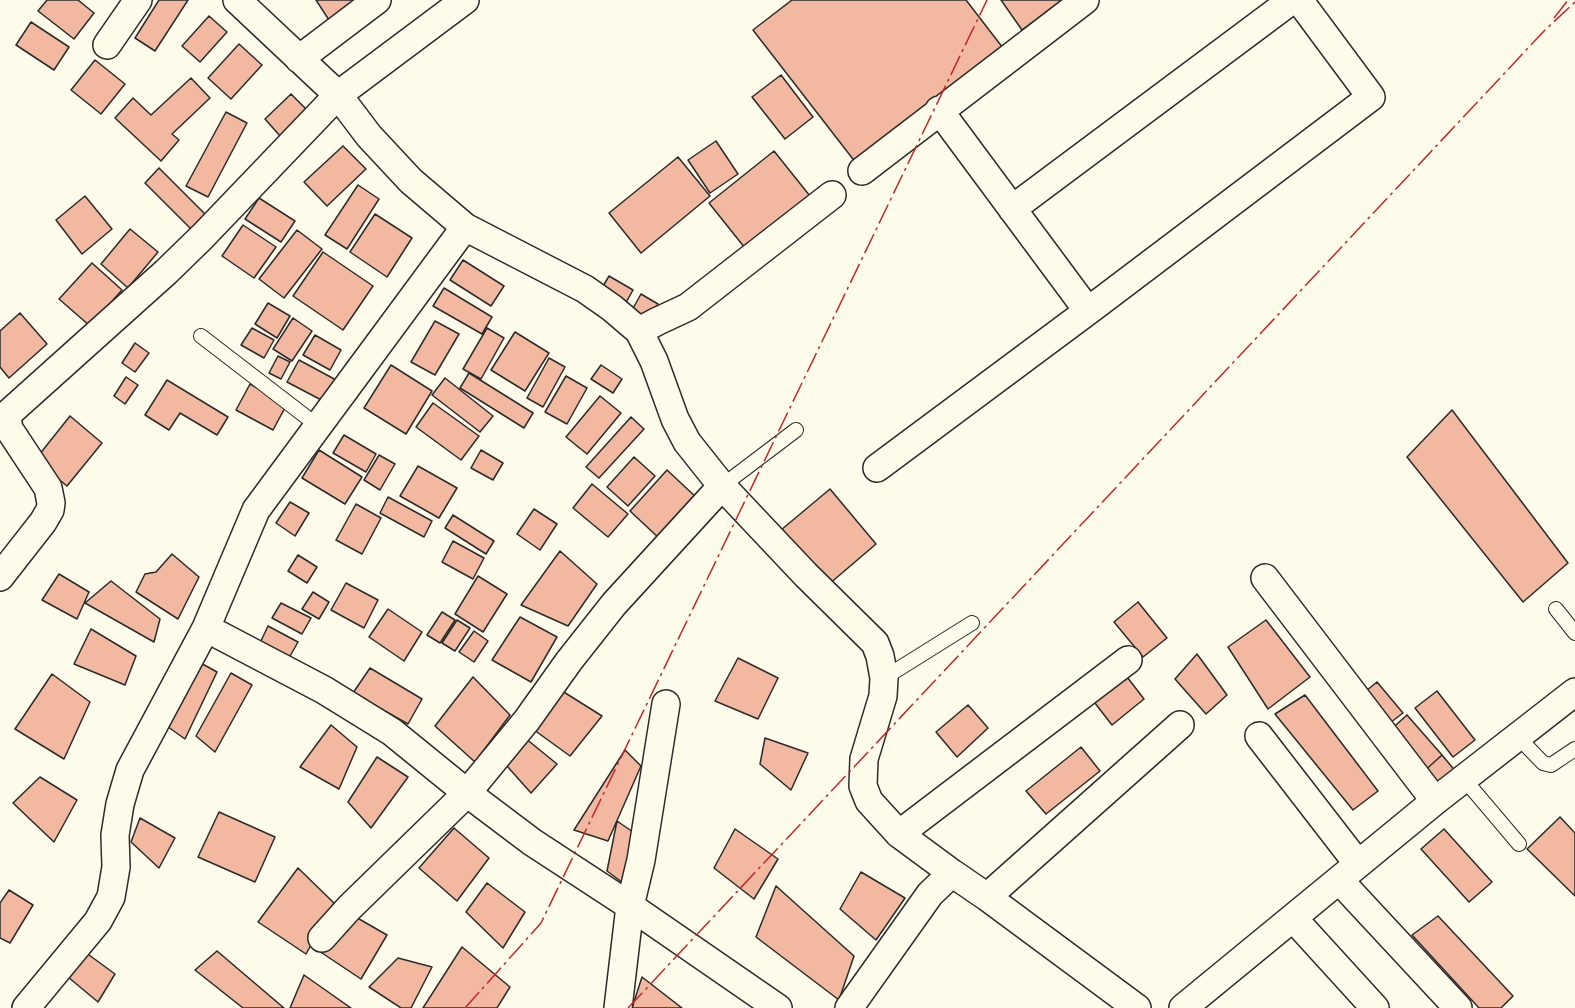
<!DOCTYPE html>
<html>
<head>
<meta charset="utf-8">
<style>
  body { margin:0 }
  canvas { display:block; background:#fdfbea }
</style>
</head>
<body>
<canvas width="1575" height="1008"></canvas>
<script>
const c = document.querySelector('canvas').getContext('2d');
c.lineJoin = 'round';
function fill(path, color) { c.fillStyle = color; c.fill(path, 'evenodd'); }
const poly = rows => new Path2D(rows.map(r => 'M' + r).join(''));
function strokePath(path, color, width, dash) { c.strokeStyle = color; c.lineWidth = width; c.lineCap = dash ? 'butt' : 'round'; c.setLineDash(dash || []); c.stroke(path); }
const building = poly([
  [47,0,78,0,94,13,74,39,38,11,47,0],
  [159,0,188,0,155,51,135,38,159,0],
  [316,0,359,0,329,20,316,0],
  [792,0,966,0,1003,48,856,163,753,30,792,0],
  [1001,0,1062,0,1022,30,1001,0],
  [209,16,227,32,200,62,182,46,209,16],
  [31,22,69,47,54,70,16,45,31,22],
  [239,44,262,65,231,99,208,78,239,44],
  [95,60,125,84,101,114,71,90,95,60],
  [781,75,813,117,785,139,752,97,781,75],
  [191,78,210,98,172,134,179,140,161,161,115,118,133,98,151,115,191,78],
  [291,94,308,111,281,137,265,119,291,94],
  [226,112,247,123,208,197,186,186,226,112],
  [716,141,738,174,710,193,688,160,716,141],
  [343,146,366,169,327,206,304,182,343,146],
  [774,151,810,196,745,248,709,203,774,151],
  [678,157,710,196,641,253,609,213,678,157],
  [159,168,209,218,195,233,145,183,159,168],
  [358,185,379,199,347,249,325,235,358,185],
  [85,196,112,229,82,254,56,220,85,196],
  [259,198,295,221,281,242,245,219,259,198],
  [375,214,412,238,387,277,350,252,375,214],
  [243,225,276,247,254,278,222,256,243,225],
  [130,229,158,252,128,288,101,264,130,229],
  [297,230,322,249,284,298,259,279,297,230],
  [323,252,373,286,343,330,293,296,323,252],
  [463,260,504,286,491,306,450,280,463,260],
  [92,263,122,290,90,326,59,299,92,263],
  [609,276,633,290,623,308,599,293,609,276],
  [444,288,492,317,482,334,433,306,444,288],
  [641,294,658,304,648,322,631,312,641,294],
  [268,303,290,316,277,338,255,324,268,303],
  [20,313,47,344,9,378,0,367,0,331,20,313],
  [293,318,312,331,292,361,273,349,293,318],
  [435,321,459,334,435,375,411,362,435,321],
  [252,328,274,340,264,358,241,345,252,328],
  [487,328,504,338,481,379,463,369,487,328],
  [515,332,549,353,525,391,491,370,515,332],
  [315,335,341,350,330,370,303,355,315,335],
  [135,343,149,353,135,372,122,363,135,343],
  [278,356,290,362,281,379,269,373,278,356],
  [549,358,565,367,543,407,527,398,549,358],
  [299,360,338,381,327,403,287,382,299,360],
  [391,365,432,391,406,434,364,408,391,365],
  [601,365,622,379,613,393,591,379,601,365],
  [469,373,533,413,524,428,460,388,469,373],
  [566,376,587,388,567,424,545,412,566,376],
  [126,377,138,385,125,404,114,396,126,377],
  [445,378,493,416,480,432,432,395,445,378],
  [167,380,228,417,217,435,180,413,169,430,145,415,167,380],
  [250,384,287,404,273,430,236,410,250,384],
  [600,396,621,413,587,454,566,437,600,396],
  [433,403,479,436,461,460,416,427,433,403],
  [1452,410,1568,563,1523,602,1407,457,1452,410],
  [70,416,102,443,67,486,35,460,70,416],
  [631,417,644,429,599,478,586,467,631,417],
  [344,435,376,454,366,472,333,453,344,435],
  [319,450,362,477,345,504,302,478,319,450],
  [481,450,503,463,493,480,471,468,481,450],
  [379,455,395,464,380,490,364,480,379,455],
  [634,457,655,476,628,506,607,487,634,457],
  [418,466,457,488,439,518,400,496,418,466],
  [667,470,698,499,661,540,630,511,667,470],
  [592,484,628,514,608,537,573,508,592,484],
  [830,489,876,544,828,585,781,530,830,489],
  [388,497,432,521,424,537,380,513,388,497],
  [290,502,309,513,295,536,276,523,290,502],
  [356,504,381,518,362,554,336,540,356,504],
  [534,509,557,524,540,550,517,534,534,509],
  [453,515,494,541,486,554,445,528,453,515],
  [453,541,484,558,473,579,442,562,453,541],
  [560,551,597,584,568,626,521,605,560,551],
  [172,554,199,577,178,619,136,592,145,574,156,572,172,554],
  [298,555,317,567,307,583,288,571,298,555],
  [59,574,89,592,77,619,42,600,59,574],
  [478,576,507,594,483,632,455,614,478,576],
  [111,581,160,619,154,642,85,603,111,581],
  [346,583,378,600,364,628,331,610,346,583],
  [313,592,329,602,319,619,302,609,313,592],
  [1138,602,1167,638,1143,657,1114,622,1138,602],
  [281,603,311,618,302,634,272,618,281,603],
  [388,609,422,632,404,661,369,637,388,609],
  [442,612,455,620,440,643,427,635,442,612],
  [520,617,557,637,531,682,492,660,520,617],
  [457,620,470,628,455,651,442,643,457,620],
  [1266,620,1310,677,1268,709,1228,647,1266,620],
  [268,626,298,642,289,658,260,643,268,626],
  [91,629,136,656,125,685,74,664,91,629],
  [474,631,488,641,474,662,459,652,474,631],
  [1197,654,1227,695,1206,714,1175,679,1197,654],
  [738,658,778,678,758,719,715,701,738,658],
  [197,661,217,672,185,739,164,724,197,661],
  [370,668,422,699,408,724,353,693,370,668],
  [231,673,252,685,215,752,196,736,231,673],
  [1124,673,1144,699,1112,725,1091,698,1124,673],
  [52,674,90,702,64,759,15,729,52,674],
  [473,677,510,715,475,762,435,726,473,677],
  [1377,682,1403,713,1386,726,1361,695,1377,682],
  [559,689,602,716,570,756,530,727,559,689],
  [1437,691,1475,740,1453,757,1415,708,1437,691],
  [1305,695,1378,791,1353,810,1275,714,1305,695],
  [968,705,988,728,957,757,936,732,968,705],
  [1407,715,1442,755,1421,774,1387,733,1407,715],
  [331,725,357,747,339,789,300,767,331,725],
  [525,738,557,764,531,793,507,766,525,738],
  [765,738,808,753,791,790,760,764,765,738],
  [1081,747,1100,771,1046,814,1026,791,1081,747],
  [625,750,641,766,608,841,574,830,625,750],
  [1442,755,1457,773,1436,791,1421,774,1442,755],
  [377,757,408,777,371,828,348,802,377,757],
  [40,777,77,800,54,842,13,803,40,777],
  [219,812,275,837,255,882,198,857,219,812],
  [1560,817,1575,833,1575,896,1527,849,1560,817],
  [140,818,175,838,159,868,131,842,140,818],
  [617,821,633,832,627,886,607,871,617,821],
  [454,828,489,858,457,901,419,868,454,828],
  [735,829,778,859,754,899,714,868,735,829],
  [1444,829,1492,882,1469,902,1421,849,1444,829],
  [298,868,334,903,306,954,258,922,298,868],
  [861,872,905,898,876,940,840,909,861,872],
  [487,883,525,912,503,948,466,912,487,883],
  [776,886,854,956,839,1000,756,937,776,886],
  [9,890,33,905,10,943,0,938,0,903,9,890],
  [347,912,387,935,361,979,319,951,347,912],
  [1438,916,1513,996,1501,1008,1479,1008,1412,935,1438,916],
  [462,947,510,987,497,1008,423,1008,462,947],
  [217,951,284,1008,243,1008,195,970,217,951],
  [85,952,115,974,98,1002,62,972,85,952],
  [398,958,432,967,411,1008,401,1008,369,987,398,958],
  [304,975,351,1008,290,1008,304,975],
  [642,977,682,1008,632,1008,642,977]
]);
const lane = poly([
  [201,336,318,426],
  [722,486,796,430],
  [1556,609,1575,633],
  [884,678,972,623],
  [1518,737,1543,763,1551,765,1575,749],
  [1464,779,1519,844]
]);
const street = poly([
  [237,0,338,95,369,136,411,181,465,227,585,289,612,308,639,331,654,361,675,419,687,442,722,486,806,575,875,643,880,656,884,678,883,696,864,759,863,786,869,801,899,834,952,873,987,897,1137,1008],
  [107,45,138,0],
  [299,59,377,0],
  [939,110,1088,311,1371,97,1299,0],
  [862,171,1085,0],
  [1012,209,1292,0],
  [639,331,658,321,688,307,832,195],
  [877,468,1088,311],
  [0,577,43,522,50,510,51,503,48,488,9,429,7,417,10,412,166,272,203,236,338,95,465,0],
  [1265,578,1435,801],
  [206,628,324,690,392,732,467,793,532,842,630,906,778,1008],
  [1259,736,1358,864],
  [899,834,1128,660],
  [1339,880,1458,1008],
  [987,897,1180,725],
  [1293,918,1375,1008],
  [322,938,349,908,467,793,527,720,569,661,614,604,722,486],
  [26,1008,98,921,111,897,116,867,115,835,120,804,130,770,206,628,256,510,465,227],
  [618,1008,630,906,641,860,666,704],
  [849,1008,930,894,952,873],
  [1183,1008,1435,801,1575,692]
]);
const power = poly([
  [1554,18,1568,0],
  [465,1008,541,923,987,0],
  [628,1008,1545,30,1575,2]
]);
fill(building, '#f2b8a0');
strokePath(building, '#2b2b2b', 1.5);
strokePath(lane, '#2b2b2b', 16);
strokePath(street, '#2b2b2b', 30);
strokePath(lane, '#fdfbea', 14);
strokePath(street, '#fdfbea', 27);
strokePath(power, '#c62828', 1.5, [21, 4.5, 3, 4.5]);
</script>
</body>
</html>
